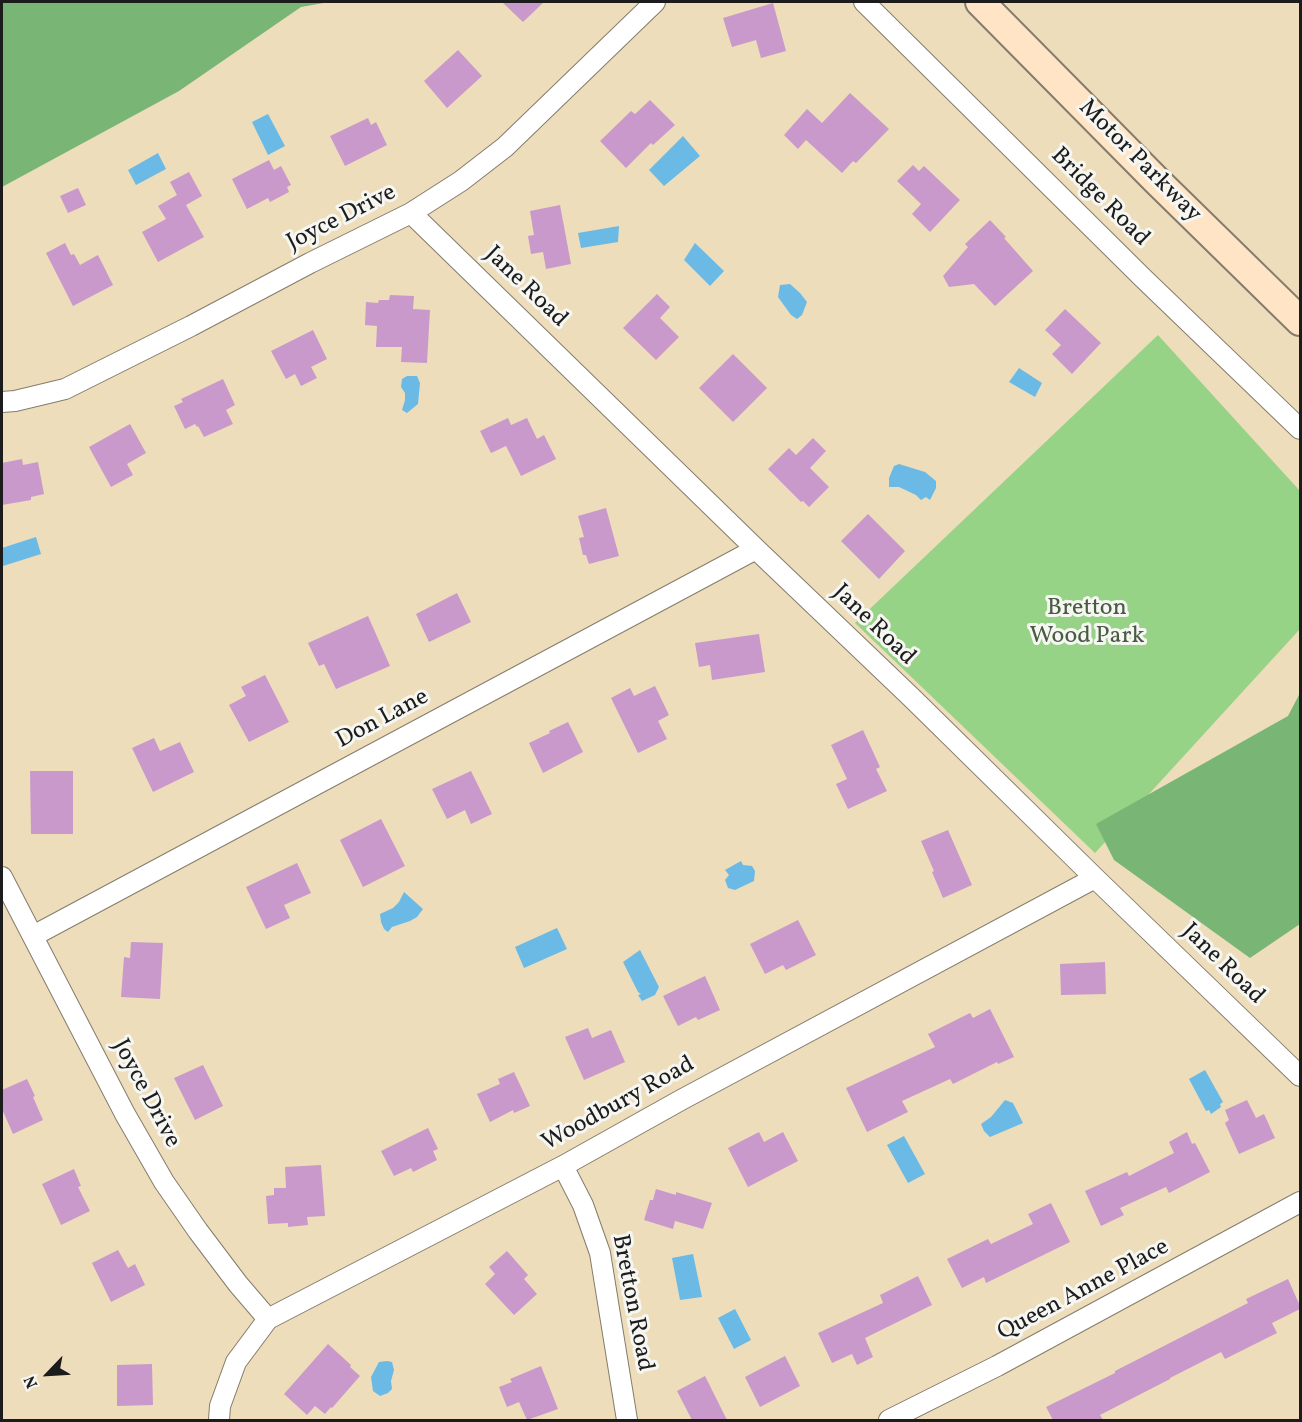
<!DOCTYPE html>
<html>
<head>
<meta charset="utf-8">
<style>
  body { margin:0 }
  #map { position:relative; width:1302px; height:1422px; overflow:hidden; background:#edddbb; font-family:Vollkorn,serif }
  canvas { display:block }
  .frame { position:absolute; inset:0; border:3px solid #1c1c1c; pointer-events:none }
  .north { position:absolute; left:18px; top:1344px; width:60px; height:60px; -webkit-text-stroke:4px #f6f6f2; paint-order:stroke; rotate:245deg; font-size:16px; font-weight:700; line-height:24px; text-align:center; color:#1c1c1c }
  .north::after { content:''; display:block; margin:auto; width:21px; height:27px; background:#1c1c1c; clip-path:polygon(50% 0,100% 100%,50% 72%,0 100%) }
</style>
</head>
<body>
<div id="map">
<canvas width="1302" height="1422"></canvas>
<div class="frame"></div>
<div class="north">N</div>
</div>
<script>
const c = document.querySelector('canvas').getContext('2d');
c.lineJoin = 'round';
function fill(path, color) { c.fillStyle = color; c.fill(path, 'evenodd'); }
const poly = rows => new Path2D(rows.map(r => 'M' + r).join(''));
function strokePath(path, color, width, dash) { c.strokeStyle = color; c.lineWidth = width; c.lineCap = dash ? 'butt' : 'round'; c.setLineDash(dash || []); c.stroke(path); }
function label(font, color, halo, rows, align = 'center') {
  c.font = font + ' Vollkorn,serif'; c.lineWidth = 6; c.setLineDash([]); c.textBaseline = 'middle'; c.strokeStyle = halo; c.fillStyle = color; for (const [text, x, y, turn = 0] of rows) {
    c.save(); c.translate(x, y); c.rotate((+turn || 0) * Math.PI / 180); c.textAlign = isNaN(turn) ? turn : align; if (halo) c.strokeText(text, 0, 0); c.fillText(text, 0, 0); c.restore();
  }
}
const green = poly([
  [1158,335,1300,491,1300,629,1095,853,855,623]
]);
const forest = poly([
  [2,2,329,2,301,7,179,91,2,187],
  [1300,693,1300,924,1250,958,1114,860,1096,824,1288,716]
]);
const water = poly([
  [268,114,285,146,268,155,252,122],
  [683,136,700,156,664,186,649,170],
  [158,153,166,169,136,185,128,170],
  [619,226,618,242,581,248,578,233],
  [695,243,724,271,710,286,684,260],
  [790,284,800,293,807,302,802,315,797,319,791,315,778,297,780,285],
  [1019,368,1042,383,1035,397,1009,382],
  [407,376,417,376,420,383,418,404,407,413,402,410,405,400,405,393,401,387,402,379],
  [899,464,925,472,936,481,936,488,930,500,926,497,921,500,916,495,899,487,889,487,889,478,894,466],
  [36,537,41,554,3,566,2,548],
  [741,861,743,865,752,866,755,871,754,881,735,890,728,888,725,880,729,875,725,870],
  [404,892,423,909,417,917,410,921,392,927,388,932,384,929,381,922,380,914,393,908,399,902],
  [557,928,567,949,524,968,515,947],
  [640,950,659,987,655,995,642,1001,638,995,641,994,638,992,623,962],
  [1205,1070,1223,1102,1220,1104,1221,1107,1211,1114,1209,1110,1206,1111,1189,1079],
  [1005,1100,1013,1103,1023,1123,990,1137,984,1131,981,1124,991,1117],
  [904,1136,925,1174,908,1183,887,1145],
  [693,1254,702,1297,680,1300,672,1258],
  [735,1309,751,1340,734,1349,718,1318],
  [387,1361,392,1362,394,1370,391,1381,392,1389,388,1393,380,1396,373,1391,371,1377,379,1362]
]);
const building = poly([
  [502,2,544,2,523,22],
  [773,3,786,51,761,58,756,40,732,47,723,18],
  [458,50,482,76,447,108,424,81],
  [850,93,889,129,856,163,853,161,842,173,806,140,798,149,784,135,807,109,822,123],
  [650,100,675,125,653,145,651,143,626,168,600,141,631,111,635,114],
  [368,118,371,125,376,122,387,145,345,166,330,136],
  [269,160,274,170,281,166,291,185,287,187,289,192,270,202,268,198,247,209,232,179],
  [913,165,919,171,924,166,960,200,930,232,912,214,921,204,897,181],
  [189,172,202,196,186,205,204,237,158,262,142,232,166,219,158,206,177,195,170,182],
  [78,188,86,205,68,213,60,196],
  [560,205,571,264,546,269,543,252,531,254,528,236,534,235,530,211],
  [990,220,1006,237,1004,238,1033,271,995,306,974,284,949,287,943,276,968,247,965,244],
  [65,243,71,255,74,254,80,265,98,255,113,285,73,306,46,253],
  [657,294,670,307,660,318,679,337,656,360,623,328],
  [390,295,414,296,413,309,430,310,427,363,401,362,402,347,376,347,377,326,365,325,366,302,378,303,379,300,389,300],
  [1065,309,1101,343,1072,374,1052,354,1061,345,1045,330],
  [313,330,327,359,311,367,317,378,301,386,295,374,286,379,271,351],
  [733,354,767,388,733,422,699,388],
  [223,379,235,405,226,410,233,424,204,437,198,426,197,427,195,424,185,429,174,406,183,402,181,399],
  [508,418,511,425,527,418,537,439,544,435,556,459,521,476,506,446,491,453,480,431],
  [130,424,146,453,127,464,133,475,111,487,89,447],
  [813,438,826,451,810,468,829,487,809,507,803,501,801,502,768,469,789,448,796,455],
  [22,459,23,465,38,462,44,494,31,497,31,500,2,505,2,463],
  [606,508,619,556,589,564,586,555,583,555,579,538,584,537,578,516],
  [868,514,905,551,879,579,841,541],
  [457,593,471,622,429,642,416,614],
  [368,616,390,666,336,689,324,664,319,666,308,643],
  [759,634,765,672,712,680,710,665,699,667,695,643],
  [265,675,289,722,249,742,229,705,246,696,241,687],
  [655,686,669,715,658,721,667,739,638,753,611,698,630,688,634,696],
  [568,722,583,752,543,773,529,743,550,733,549,731],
  [863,730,880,767,876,769,887,791,848,809,836,784,847,779,831,745],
  [154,738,160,751,180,742,194,772,153,792,132,748],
  [30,771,73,771,73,834,31,834],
  [471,771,492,814,471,824,465,810,447,819,432,789],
  [381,819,405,866,363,887,340,840],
  [948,830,972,885,943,898,932,872,934,871,921,841],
  [297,863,311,893,284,905,290,918,266,929,246,887],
  [798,920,816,955,786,970,783,965,765,974,750,944],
  [131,942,163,943,160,999,121,997,124,957,130,958],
  [1105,962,1106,994,1061,995,1060,964],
  [705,976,720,1010,698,1020,696,1017,678,1026,663,996],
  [990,1009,1014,1057,998,1064,997,1062,953,1084,950,1079,902,1101,908,1112,867,1132,846,1088,935,1047,928,1034,970,1013,973,1018],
  [588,1028,592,1038,611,1030,625,1062,584,1080,565,1037],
  [203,1065,223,1106,195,1120,174,1078],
  [514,1072,530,1106,514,1113,513,1110,490,1122,477,1094,500,1084,498,1079],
  [27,1079,35,1096,33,1097,43,1120,13,1134,2,1109,2,1090],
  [1247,1100,1256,1118,1264,1114,1275,1138,1239,1154,1225,1123,1229,1120,1225,1110],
  [428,1128,438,1149,433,1151,437,1160,413,1172,411,1168,394,1176,381,1151],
  [759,1132,764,1142,783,1132,798,1161,748,1187,728,1148],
  [1187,1132,1192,1144,1195,1143,1210,1172,1169,1193,1166,1187,1120,1208,1124,1215,1101,1226,1085,1191,1127,1172,1129,1176,1174,1153,1169,1142],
  [321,1165,325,1216,307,1217,308,1225,288,1227,288,1223,268,1224,266,1196,274,1195,274,1188,286,1188,285,1167],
  [74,1169,81,1186,78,1187,90,1211,61,1225,42,1184],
  [656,1189,676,1195,676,1192,712,1203,703,1229,675,1221,673,1229,644,1220,650,1200,653,1200],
  [1051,1203,1070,1242,986,1283,984,1277,962,1288,947,1259,988,1239,991,1244,1033,1224,1028,1214],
  [118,1250,128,1268,135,1264,145,1285,111,1302,92,1263],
  [507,1251,528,1275,524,1279,537,1294,514,1315,485,1284,495,1274,489,1267],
  [918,1276,932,1305,865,1338,873,1357,857,1365,852,1354,832,1363,818,1333,883,1303,880,1295],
  [1288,1279,1300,1306,1300,1309,1272,1323,1277,1333,1225,1359,1221,1352,1170,1378,1170,1379,1100,1415,1103,1420,1053,1420,1046,1407,1115,1373,1115,1371,1248,1303,1246,1299],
  [328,1344,351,1365,350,1367,360,1376,332,1408,331,1407,325,1414,315,1406,307,1415,284,1394],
  [785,1356,800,1386,760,1407,745,1377],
  [152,1364,153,1405,117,1406,117,1365],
  [541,1366,558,1409,527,1420,519,1402,507,1407,499,1387,512,1382,510,1379],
  [705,1376,727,1420,692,1420,677,1391]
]);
const minor = poly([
  [864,2,1144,279,1300,429],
  [411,213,756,549,912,698,1095,878,1300,1076],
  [2,402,15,401,65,389,191,326,310,263,411,213,461,181,505,147,655,2],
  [2,877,125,1114,164,1182,198,1231,238,1284,268,1319],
  [33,936,756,549],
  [563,1166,583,1205,600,1253,627,1420],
  [219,1420,220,1406,236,1362,268,1319,563,1166,681,1100,1095,878],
  [889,1420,997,1366,1300,1202]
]);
const secondary = poly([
  [980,2,1156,180,1300,321]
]);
const streetNames = [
  ["Motor Parkway",1139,162,45],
  ["Bridge Road",1099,198,45],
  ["Joyce Drive",342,219,-27],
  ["Jane Road",525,288,44],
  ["Jane Road",873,626,44],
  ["Don Lane",383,720,-28],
  ["Jane Road",1222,965,44],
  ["Joyce Drive",145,1094,62],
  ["Woodbury Road",619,1105,-29],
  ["Queen Anne Place",1084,1291,-28],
  ["Bretton Road",631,1303,79]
];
const parkNames = [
  ["Bretton",1087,610],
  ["Wood Park",1087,638]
];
fill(green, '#97d387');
fill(forest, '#79b574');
fill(water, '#6abae5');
fill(building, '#c999cb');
strokePath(minor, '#847c6c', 22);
strokePath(secondary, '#847c6c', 32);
strokePath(minor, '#fff', 20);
strokePath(secondary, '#ffe4c6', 28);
label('24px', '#1c1c1c', '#f6f6f2', streetNames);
label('24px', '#475c41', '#f6f6f2', parkNames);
</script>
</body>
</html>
